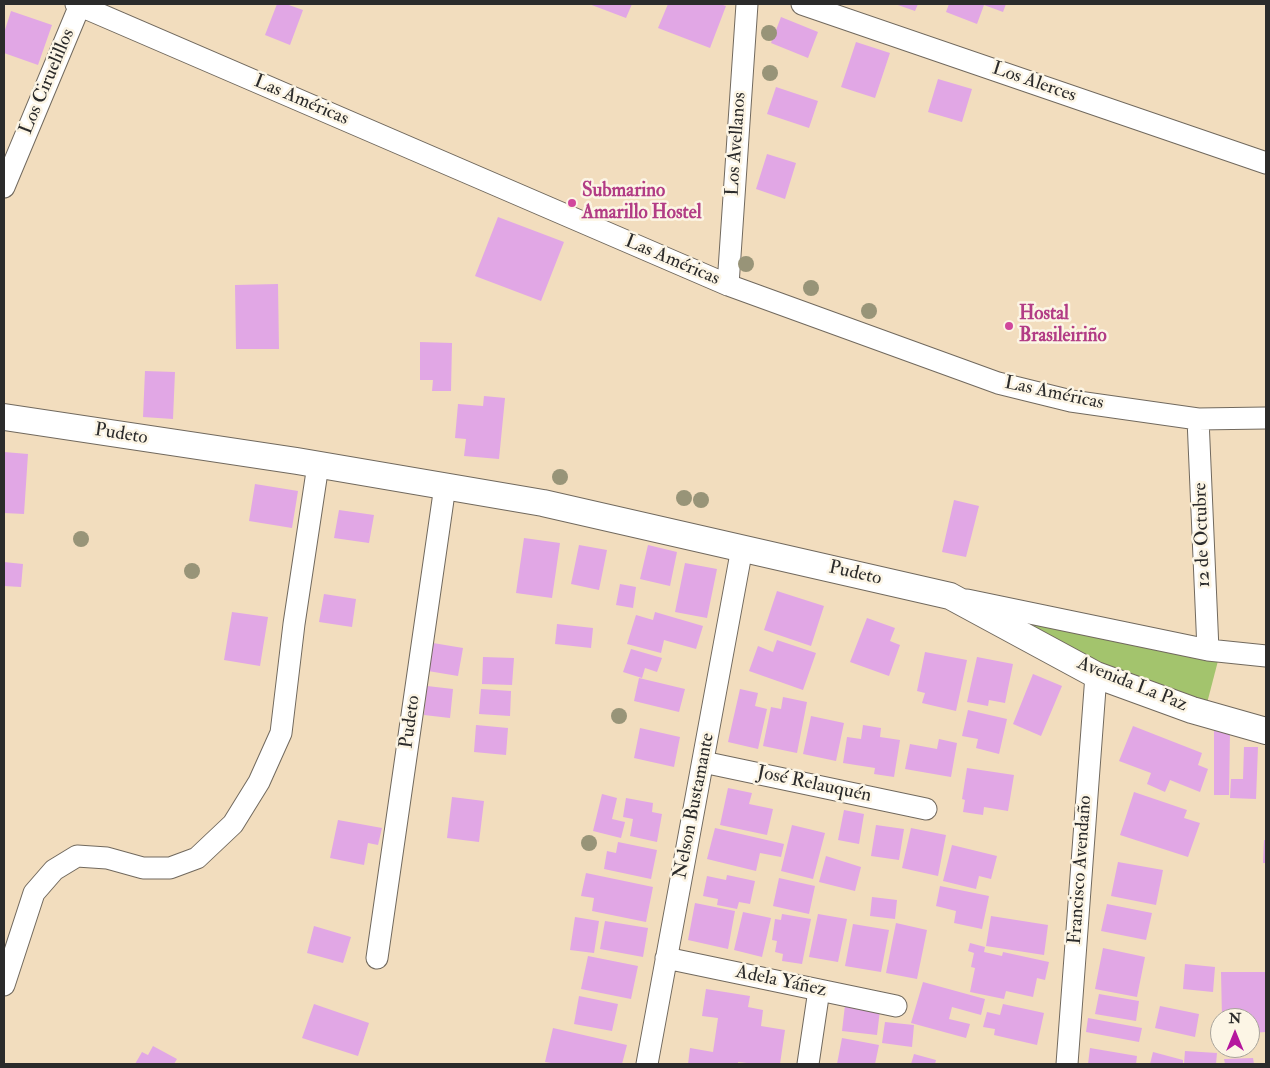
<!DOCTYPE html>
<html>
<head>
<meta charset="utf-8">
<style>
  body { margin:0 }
  #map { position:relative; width:1270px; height:1068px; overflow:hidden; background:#f2ddbe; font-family:"IM FELL Double Pica",serif }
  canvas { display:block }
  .frame { position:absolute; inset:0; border:5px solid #2b2b2b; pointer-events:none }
  .north { position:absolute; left:1210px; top:1008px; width:50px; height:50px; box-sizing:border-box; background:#fcf5e5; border:1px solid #a8a49b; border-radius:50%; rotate:0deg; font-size:14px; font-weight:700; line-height:20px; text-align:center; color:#2b2b2b }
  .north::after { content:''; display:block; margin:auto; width:18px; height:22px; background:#b5179e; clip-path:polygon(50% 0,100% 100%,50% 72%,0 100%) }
</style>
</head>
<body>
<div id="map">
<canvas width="1270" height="1068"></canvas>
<div class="frame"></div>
<div class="north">N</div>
</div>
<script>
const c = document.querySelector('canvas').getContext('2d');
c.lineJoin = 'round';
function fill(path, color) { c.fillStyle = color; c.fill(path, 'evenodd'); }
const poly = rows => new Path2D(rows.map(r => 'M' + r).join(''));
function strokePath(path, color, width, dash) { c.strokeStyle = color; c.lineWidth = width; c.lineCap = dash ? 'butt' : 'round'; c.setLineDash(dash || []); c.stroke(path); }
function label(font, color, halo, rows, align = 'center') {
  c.font = font + ' "IM FELL Double Pica",serif'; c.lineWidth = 5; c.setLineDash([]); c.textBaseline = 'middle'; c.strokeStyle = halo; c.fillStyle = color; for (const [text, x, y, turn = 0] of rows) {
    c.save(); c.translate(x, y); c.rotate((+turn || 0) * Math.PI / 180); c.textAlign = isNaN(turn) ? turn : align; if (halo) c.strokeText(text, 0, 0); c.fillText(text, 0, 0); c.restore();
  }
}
const green = poly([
  [992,612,1219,657,1206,707,1097,669]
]);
const building = poly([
  [277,4,286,4,303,10,290,45,265,35],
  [589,4,632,4,626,18],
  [668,4,720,4,726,6,710,48,658,28],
  [895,4,918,4,915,11],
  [949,4,1006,4,1003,12,984,5,977,24,946,12],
  [11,11,52,25,38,65,4,53,4,33],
  [781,17,818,32,808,58,771,43],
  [856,42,890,53,875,98,841,87],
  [938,79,972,89,962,122,928,112],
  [776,87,818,101,809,128,767,114],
  [767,154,796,163,785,199,756,189],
  [498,217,564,242,541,301,475,276],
  [278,284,279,349,236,349,235,285],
  [420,342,452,343,451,391,432,391,433,380,420,380],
  [145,371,175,372,173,419,143,417],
  [484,396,505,398,499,459,464,456,466,439,455,438,458,404,483,406],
  [4,452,28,454,24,514,4,513],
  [255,484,298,491,292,528,249,521],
  [954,500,979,506,966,557,942,552],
  [339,510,374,515,369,543,334,538],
  [524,538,560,543,552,598,516,593],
  [579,545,607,550,599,590,571,584],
  [648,545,677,552,670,586,640,579],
  [4,562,23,564,21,587,4,586],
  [685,563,717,569,707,618,675,612],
  [620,584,636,587,633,608,616,605],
  [777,591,824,606,811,646,764,630],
  [324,594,356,599,352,627,319,622],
  [232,612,268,617,260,666,224,660],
  [655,612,703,626,696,649,664,640,661,653,627,644,636,615,653,620],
  [867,618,895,628,890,641,900,645,889,676,850,662],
  [557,624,593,628,591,648,555,644],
  [777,640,816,653,803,690,749,671,758,646,773,652],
  [433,643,463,648,458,676,428,671],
  [631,649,662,658,657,672,645,668,642,678,623,672],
  [925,652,967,660,956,711,922,703,925,693,917,691],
  [483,657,514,658,512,685,482,684],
  [977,657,1013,664,1005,703,989,700,988,706,967,702],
  [1033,674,1062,686,1041,736,1013,724],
  [639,678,685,689,679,712,634,701],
  [427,686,453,689,450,718,424,715],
  [481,689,511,691,510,716,479,714],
  [740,689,758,693,755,706,767,709,758,749,728,742],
  [783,697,807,702,797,753,763,746,771,707,781,709],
  [968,710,1007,719,999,754,976,748,978,739,962,736],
  [811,716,844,723,836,761,803,754],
  [476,725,508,728,506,755,474,752],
  [863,725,881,728,880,737,900,740,894,777,874,774,875,768,843,763,847,737,861,739],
  [1133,726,1202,753,1198,765,1208,769,1200,792,1170,780,1165,792,1147,784,1151,773,1119,761],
  [640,728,680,737,674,767,634,758],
  [1214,731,1230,731,1229,795,1214,795],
  [939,739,957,743,951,777,905,769,910,744,937,749],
  [1244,747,1258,747,1256,799,1230,798,1231,779,1243,779],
  [967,768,1014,775,1008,811,984,807,983,815,963,812,965,800,962,799],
  [728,788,752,793,749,804,773,809,767,835,720,825],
  [1134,792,1187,810,1184,818,1200,823,1188,857,1120,835],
  [602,794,617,798,612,819,625,822,621,838,593,831],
  [452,797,484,801,479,842,447,838],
  [626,798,653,803,652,812,662,814,657,842,630,836,633,819,623,817],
  [844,810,864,814,859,844,838,840],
  [338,820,382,828,378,845,368,843,364,865,330,858],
  [792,825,825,833,813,879,781,871],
  [876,825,904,829,899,860,871,856],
  [715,828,784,844,781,857,760,853,756,871,707,859],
  [911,828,946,835,938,876,902,868],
  [1264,840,1266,840,1266,863,1263,863],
  [618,842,657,850,651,879,604,869,607,851,616,853],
  [952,845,997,856,991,879,979,876,976,889,943,881],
  [826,856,861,867,855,891,819,882],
  [1118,862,1163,870,1156,905,1111,896],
  [586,873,653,887,646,922,592,911,594,898,581,896],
  [727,875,755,881,750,904,739,902,737,909,717,905,718,899,703,896,707,876,726,880],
  [779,878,815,886,809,914,773,906],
  [940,886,989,896,982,929,954,923,956,911,936,906],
  [872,897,897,900,895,919,870,916],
  [695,903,735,911,728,949,688,940],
  [1107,904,1152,913,1146,940,1101,931],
  [743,912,771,918,762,957,734,950],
  [782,914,811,919,802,964,782,961,783,954,775,952,777,941,772,940,775,919,781,920],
  [818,914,847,919,838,962,809,957],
  [991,916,1048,925,1044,955,986,946],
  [575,917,599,921,594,953,570,950],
  [605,921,648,928,643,957,600,949],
  [896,923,927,930,917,979,886,973],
  [853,924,889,930,881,972,845,966],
  [314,926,351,937,343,963,307,953],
  [970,943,985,947,984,952,1002,956,1003,952,1049,962,1045,980,1037,978,1033,997,1006,991,1004,999,970,992,975,968,971,967,974,953,968,951],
  [1103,948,1145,957,1137,997,1095,989],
  [588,956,638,966,631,999,581,989],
  [1185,964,1215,967,1213,992,1183,989],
  [1221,972,1266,972,1266,1032,1250,1033,1250,1018,1222,1018],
  [923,982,985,999,981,1015,952,1007,949,1019,970,1024,966,1038,911,1023],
  [706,989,750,996,748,1007,763,1010,761,1026,785,1030,780,1064,756,1064,738,1062,738,1064,688,1064,690,1048,713,1052,718,1018,702,1016],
  [1099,994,1139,1001,1136,1021,1095,1014],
  [579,996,618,1004,612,1031,574,1024],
  [314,1004,369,1023,358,1056,302,1038],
  [1003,1004,1044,1013,1037,1045,994,1035,995,1029,983,1027,987,1012,1000,1015],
  [845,1005,880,1010,877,1035,842,1031],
  [1160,1006,1199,1014,1195,1037,1155,1028],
  [1088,1018,1142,1028,1139,1042,1086,1032],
  [885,1022,914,1025,912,1047,882,1043],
  [553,1028,627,1045,622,1064,557,1064,545,1062],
  [842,1038,879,1045,875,1064,837,1064],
  [153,1046,177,1059,174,1064,135,1064,142,1052,148,1055],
  [1090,1048,1137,1056,1136,1064,1088,1064],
  [1185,1051,1217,1053,1216,1064,1184,1064],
  [1153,1052,1183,1060,1183,1064,1150,1064],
  [914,1054,936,1060,935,1064,911,1064],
  [1253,1058,1254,1064,1225,1064,1224,1059]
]);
const minor = poly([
  [76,4,728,285,998,383,1071,401,1198,419,1266,418],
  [802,4,1266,163],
  [4,187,80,5],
  [728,285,747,4],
  [1198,419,1208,650],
  [967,600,1208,650,1266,656],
  [703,762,926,809],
  [377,958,445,486],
  [666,958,896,1006],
  [4,985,34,893,54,870,77,856,107,858,143,868,170,868,197,858,233,824,259,782,281,733,294,624,318,465],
  [647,1064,742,548],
  [808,1064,819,990],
  [1067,1064,1096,675]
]);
const tertiary = poly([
  [4,417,297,461,543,503,950,596,1096,675,1192,710,1266,731]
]);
const trees = [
  [769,33],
  [770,73],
  [746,264],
  [811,288],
  [869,311],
  [560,477],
  [684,498],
  [701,500],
  [81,539],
  [192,571],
  [619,716],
  [589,843]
];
const markers = [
  [572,203,5,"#d1479c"],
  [1009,326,5,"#d1479c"]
];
const streetNames = [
  ["Los Ciruelillos",48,82,-67],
  ["Los Alerces",1034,83,19],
  ["Las Américas",301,101,23],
  ["Los Avellanos",737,144,-86],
  ["Las Américas",672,261,23],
  ["Las Américas",1054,394,12],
  ["Pudeto",121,435,9],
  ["12 de Octubre",1203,535,-92],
  ["Pudeto",855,574,13],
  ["Avenida La Paz",1132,685,22],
  ["Pudeto",411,722,-82],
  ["José Relauquén",814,785,12],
  ["Nelson Bustamante",695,806,-79],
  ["Francisco Avendaño",1081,870,-86],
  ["Adela Yáñez",781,982,12]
];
const hotelNames = [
  ["Submarino",582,192],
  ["Amarillo Hostel",582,214],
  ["Hostal",1019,315],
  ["Brasileiriño",1019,337]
];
fill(green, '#a3c46d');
fill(building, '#e1a7e5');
strokePath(minor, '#71695e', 23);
strokePath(tertiary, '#71695e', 28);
strokePath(minor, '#fff', 21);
strokePath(tertiary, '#fff', 26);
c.fillStyle = '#989478';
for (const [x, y] of trees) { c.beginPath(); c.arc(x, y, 8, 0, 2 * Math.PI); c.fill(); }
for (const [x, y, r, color] of markers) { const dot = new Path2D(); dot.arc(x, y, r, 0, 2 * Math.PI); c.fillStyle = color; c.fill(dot); strokePath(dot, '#fcf5e5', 2); }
label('19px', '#2b2b2b', '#fcf5e5', streetNames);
label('bold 19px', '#b23c85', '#fcf5e5', hotelNames, 'left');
</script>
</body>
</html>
